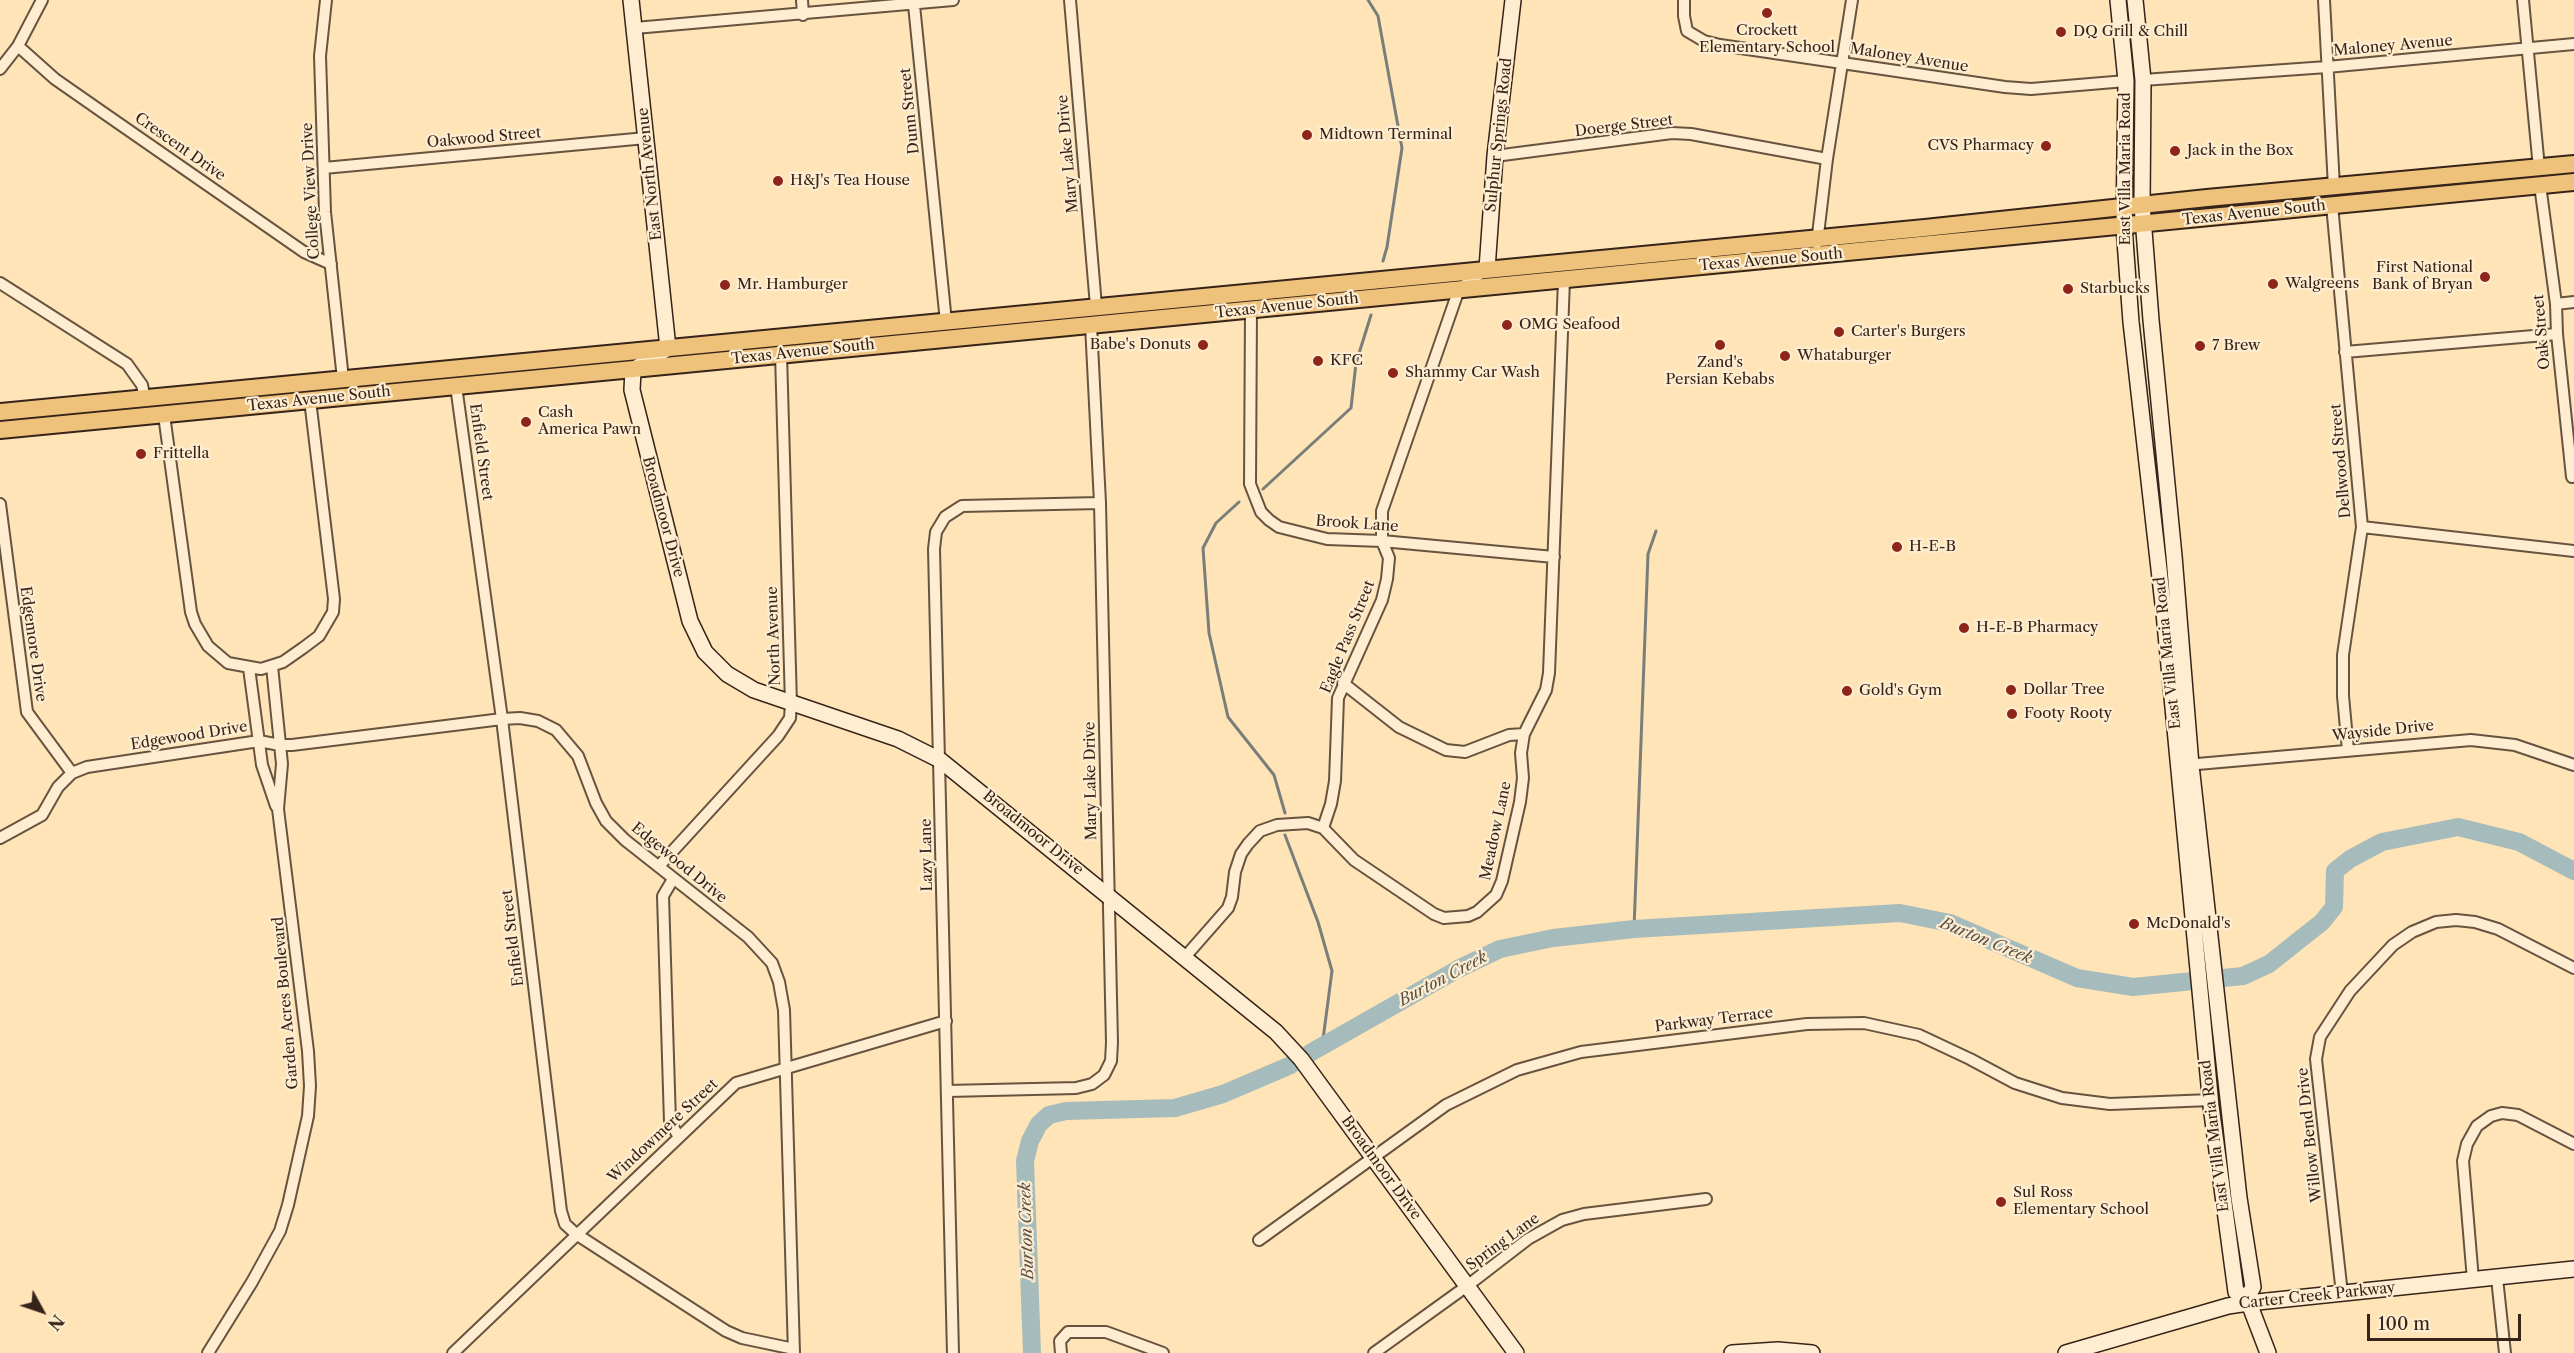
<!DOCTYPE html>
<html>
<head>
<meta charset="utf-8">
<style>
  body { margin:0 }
  #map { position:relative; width:2574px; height:1353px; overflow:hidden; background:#fee4b7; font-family:"Libre Caslon Text",serif }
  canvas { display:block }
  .north { position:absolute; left:12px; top:1281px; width:60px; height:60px; -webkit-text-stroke:4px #feedd0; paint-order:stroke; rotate:130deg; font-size:16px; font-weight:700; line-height:24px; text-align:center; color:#362319 }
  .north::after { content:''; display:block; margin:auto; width:21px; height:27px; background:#362319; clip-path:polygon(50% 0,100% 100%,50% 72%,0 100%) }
  .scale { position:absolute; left:2367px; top:1314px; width:154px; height:27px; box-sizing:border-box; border:3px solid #362319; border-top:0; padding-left:8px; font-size:18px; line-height:21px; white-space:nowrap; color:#362319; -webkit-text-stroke:4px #feedd0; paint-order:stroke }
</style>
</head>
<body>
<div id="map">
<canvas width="2574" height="1353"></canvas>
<div class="north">N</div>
<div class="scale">100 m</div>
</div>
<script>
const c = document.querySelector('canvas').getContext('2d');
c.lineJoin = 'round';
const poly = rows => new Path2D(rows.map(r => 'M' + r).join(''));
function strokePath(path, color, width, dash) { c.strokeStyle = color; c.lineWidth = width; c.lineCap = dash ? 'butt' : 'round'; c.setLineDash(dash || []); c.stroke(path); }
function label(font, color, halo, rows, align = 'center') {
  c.font = font + ' "Libre Caslon Text",serif'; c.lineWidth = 4.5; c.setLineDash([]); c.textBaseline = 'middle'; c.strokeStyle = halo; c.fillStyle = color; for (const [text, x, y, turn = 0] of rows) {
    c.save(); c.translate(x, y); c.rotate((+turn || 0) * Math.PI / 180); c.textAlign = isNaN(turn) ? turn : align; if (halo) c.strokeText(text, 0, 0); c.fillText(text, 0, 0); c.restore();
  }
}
const stream = poly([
  [1368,0,1378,16,1402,148,1387,247,1383,261],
  [1263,489,1351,408,1356,363,1371,315],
  [1239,502,1216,523,1203,548,1209,633,1228,717,1274,775,1285,813],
  [1285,835,1318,922,1332,971,1322,1047],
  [1634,929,1648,554,1656,531]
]);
const river = poly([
  [1310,1053,1458,969,1500,949,1553,938,1634,929,1900,913,1950,923,2077,978,2133,987,2243,976,2269,964,2322,922,2334,907,2335,871,2350,859,2382,842,2458,827,2519,842,2574,871],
  [1032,1353,1025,1161,1030,1141,1039,1124,1049,1115,1066,1111,1175,1108,1223,1094,1291,1065]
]);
const street = poly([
  [326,0,320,56,325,212,343,379],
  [802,0,803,15],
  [1070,0,1096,306],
  [1684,0,1684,16,1687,31,1704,41,1720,45,2005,87,2031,89,2126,81],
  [2324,0,2334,187],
  [2523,0,2539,168],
  [914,5,946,322],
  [635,28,953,0],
  [18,46,55,79,98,109,304,252,331,264],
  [0,69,18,46,42,0],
  [2143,80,2327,67,2574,44],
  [1495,156,1672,133,1691,134,1827,159],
  [324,168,646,138],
  [2540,185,2556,304,2557,334,2572,477],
  [2332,205,2362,527,2343,655,2343,696,2348,750],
  [1817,243,1827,159,1852,0],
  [0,283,127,364,142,385,145,399],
  [2556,304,2574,302],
  [1251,310,1250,484,1261,512,1269,520,1279,527,1327,539,1382,541,1554,557],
  [2345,352,2557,334],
  [456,386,502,719,561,1211,565,1224,576,1234,726,1331,742,1338,794,1349],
  [164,415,191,612,195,624,208,646,228,663,261,669,283,662,303,648,319,636,333,612,334,599,310,400],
  [0,504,27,712,72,773],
  [2362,527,2574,551],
  [249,668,262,765,276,806],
  [1343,683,1399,727,1446,750,1465,752,1509,735,1524,734],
  [2186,765,2471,740,2515,745,2574,765],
  [1323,828,1331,804,1335,781,1338,698,1382,600,1387,579,1389,558,1382,541,1382,511,1459,289,1484,271],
  [0,838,42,815,58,787,72,773,87,767,259,741,280,745,292,745,502,719,520,718,538,721,556,730,578,756,596,803,606,821,625,840,748,937,772,963,779,982,784,1010,794,1353],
  [659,866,778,736,790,718,791,704,781,354],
  [673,879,663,896,670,1122,679,1137],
  [1185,957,1228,908,1232,897,1235,872,1241,854,1248,844,1260,831,1277,825,1308,823,1323,828,1354,860,1434,914,1444,918,1468,916,1477,912,1496,895,1502,881,1520,802,1523,778,1521,753,1524,734,1546,690,1549,673,1564,280],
  [948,1091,1076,1088,1092,1084,1104,1075,1111,1061,1112,1042,1100,503,1091,325],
  [1259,1240,1446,1105,1517,1070,1581,1052,1807,1024,1864,1023,1919,1035,1970,1059,2015,1083,2062,1098,2110,1104,2211,1100],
  [2497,1278,2505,1353],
  [2473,1280,2463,1161,2467,1144,2477,1126,2491,1116,2502,1113,2518,1115,2574,1144],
  [2342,1294,2316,1059,2320,1037,2350,991,2393,945,2412,932,2436,922,2456,920,2475,922,2498,929,2574,968],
  [208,1353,252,1282,280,1231,288,1205,308,1116,310,1086,308,1051,278,809,282,764,272,666],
  [453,1353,736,1083,946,1021],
  [953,1353,934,549,936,532,945,517,962,506,1100,503],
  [1061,1353,1060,1341,1068,1332,1106,1332,1163,1353],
  [1374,1353,1467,1286,1528,1239,1562,1220,1584,1214,1706,1199]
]);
const secondary = poly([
  [631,0,668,348,633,370,632,390,690,621,705,652,727,674,754,690,898,739,940,760,1276,1032,1301,1059,1516,1353],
  [2118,0,2126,81,2124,227,2131,322,2164,613,2211,1106,2236,1292,2247,1298,2268,1353],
  [2135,0,2143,80,2142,205,2151,320,2174,556,2191,765,2239,1198,2253,1287,2247,1298],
  [1487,269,1495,156,1513,0],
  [1732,1353,1778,1350,1812,1353],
  [2066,1353,2228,1306,2248,1303,2574,1269]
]);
const primary = poly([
  [0,412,1925,228,2207,198,2574,164],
  [0,430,2574,182]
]);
const markers = [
  [1767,13,6,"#8f2418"],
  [2061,32,6,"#8f2418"],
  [1307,135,6,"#8f2418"],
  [2046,146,6,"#8f2418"],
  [2175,151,6,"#8f2418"],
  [778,181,6,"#8f2418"],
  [2485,277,6,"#8f2418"],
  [2273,284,6,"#8f2418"],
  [725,285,6,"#8f2418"],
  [2068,289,6,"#8f2418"],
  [1507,325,6,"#8f2418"],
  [1839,332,6,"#8f2418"],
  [1203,345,6,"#8f2418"],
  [1720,345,6,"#8f2418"],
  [2200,346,6,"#8f2418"],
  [1785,356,6,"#8f2418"],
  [1318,361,6,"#8f2418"],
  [1393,373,6,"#8f2418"],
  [526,422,6,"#8f2418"],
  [141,454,6,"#8f2418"],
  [1897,547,6,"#8f2418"],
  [1964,628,6,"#8f2418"],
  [2011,690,6,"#8f2418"],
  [1847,691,6,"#8f2418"],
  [2012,714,6,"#8f2418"],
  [2134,924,6,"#8f2418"],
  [2001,1202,6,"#8f2418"]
];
const poiNames = [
  ["Crockett",1767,31,"center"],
  ["Elementary School",1767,48,"center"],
  ["DQ Grill & Chill",2073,32],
  ["Midtown Terminal",1319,135],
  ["CVS Pharmacy",2034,146,"right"],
  ["Jack in the Box",2187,151],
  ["H&J's Tea House",790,181],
  ["First National",2473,268,"right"],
  ["Bank of Bryan",2473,285,"right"],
  ["Walgreens",2285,284],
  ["Mr. Hamburger",737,285],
  ["Starbucks",2080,289],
  ["OMG Seafood",1519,325],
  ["Carter's Burgers",1851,332],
  ["Babe's Donuts",1191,345,"right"],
  ["7 Brew",2212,346],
  ["Whataburger",1797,356],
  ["KFC",1330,361],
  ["Zand's",1720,363,"center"],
  ["Persian Kebabs",1720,380,"center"],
  ["Shammy Car Wash",1405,373],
  ["Cash",538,413],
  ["America Pawn",538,430],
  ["Frittella",153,454],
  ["H-E-B",1909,547],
  ["H-E-B Pharmacy",1976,628],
  ["Dollar Tree",2023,690],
  ["Gold's Gym",1859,691],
  ["Footy Rooty",2024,714],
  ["McDonald's",2146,924],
  ["Sul Ross",2013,1193],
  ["Elementary School",2013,1210]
];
const streetNames = [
  ["Maloney Avenue",2393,46,-5],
  ["Maloney Avenue",1909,58,9],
  ["Dunn Street",910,111,-96],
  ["Doerge Street",1624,126,-7],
  ["Sulphur Springs Road",1499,135,-84],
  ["Oakwood Street",484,138,-5],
  ["Crescent Drive",180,147,35],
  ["Mary Lake Drive",1068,154,-95],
  ["East Villa Maria Road",2126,169,-90],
  ["East North Avenue",650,174,-96],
  ["College View Drive",311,191,-93],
  ["Texas Avenue South",2254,213,-6],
  ["Texas Avenue South",1771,260,-5],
  ["Texas Avenue South",1287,306,-6],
  ["Oak Street",2542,332,-95],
  ["Texas Avenue South",803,352,-6],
  ["Texas Avenue South",319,399,-6],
  ["Enfield Street",481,452,82],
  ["Dellwood Street",2341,461,-95],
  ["Broadmoor Drive",663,517,75],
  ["Brook Lane",1357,524,4],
  ["North Avenue",774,636,-92],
  ["Eagle Pass Street",1348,637,-68],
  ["Edgemore Drive",33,644,82],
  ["East Villa Maria Road",2168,653,-96],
  ["Wayside Drive",2383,731,-6],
  ["Edgewood Drive",189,736,-9],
  ["Mary Lake Drive",1091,781,-91],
  ["Meadow Lane",1496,831,-78],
  ["Broadmoor Drive",1033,833,39],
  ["Lazy Lane",927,855,-91],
  ["Edgewood Drive",679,863,39],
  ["Enfield Street",513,938,-97],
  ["Garden Acres Boulevard",286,1003,-95],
  ["Parkway Terrace",1714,1020,-7],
  ["Windowmere Street",663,1131,-43],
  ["Willow Bend Drive",2310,1135,-96],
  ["East Villa Maria Road",2215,1136,-97],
  ["Broadmoor Drive",1381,1168,54],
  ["Spring Lane",1503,1242,-36],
  ["Carter Creek Parkway",2317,1296,-6]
];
const waterNames = [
  ["Burton Creek",1986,941,22],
  ["Burton Creek",1443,979,-28],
  ["Burton Creek",1027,1231,-92]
];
strokePath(stream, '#797e7a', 3);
strokePath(river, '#a6bbbb', 18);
strokePath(street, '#685340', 14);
strokePath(secondary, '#362319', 18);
strokePath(primary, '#362319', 20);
strokePath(street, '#feedd0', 10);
strokePath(secondary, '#feedd0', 15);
strokePath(primary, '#efc27c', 16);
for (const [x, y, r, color] of markers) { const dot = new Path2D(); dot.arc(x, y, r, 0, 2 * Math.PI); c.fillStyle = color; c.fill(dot); strokePath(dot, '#feedd0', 2); }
label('15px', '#362319', '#feedd0', poiNames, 'left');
label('15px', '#362319', '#feedd0', streetNames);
label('italic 16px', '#58514a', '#feedd0', waterNames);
</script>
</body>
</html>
